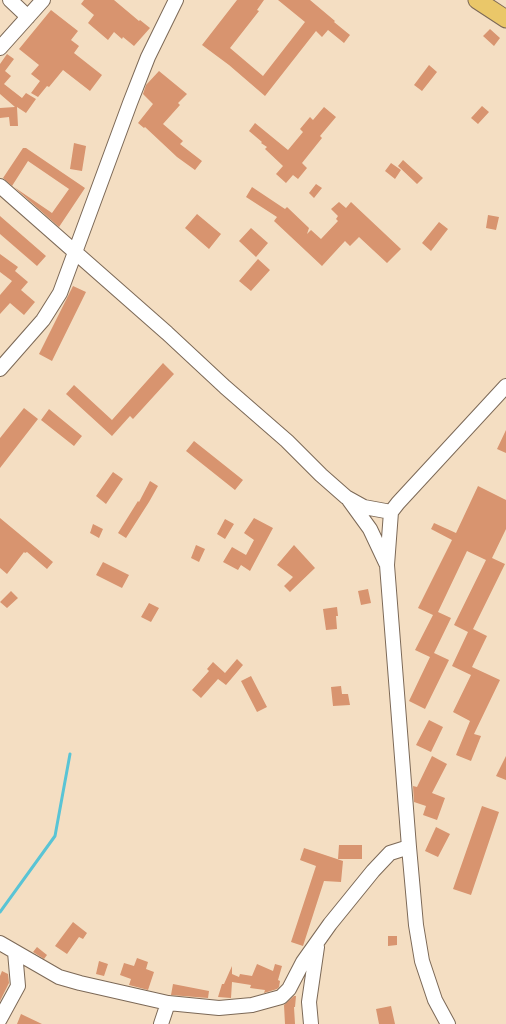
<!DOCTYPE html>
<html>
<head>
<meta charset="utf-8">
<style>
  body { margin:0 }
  canvas { display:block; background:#f4dec2 }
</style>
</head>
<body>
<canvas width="506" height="1024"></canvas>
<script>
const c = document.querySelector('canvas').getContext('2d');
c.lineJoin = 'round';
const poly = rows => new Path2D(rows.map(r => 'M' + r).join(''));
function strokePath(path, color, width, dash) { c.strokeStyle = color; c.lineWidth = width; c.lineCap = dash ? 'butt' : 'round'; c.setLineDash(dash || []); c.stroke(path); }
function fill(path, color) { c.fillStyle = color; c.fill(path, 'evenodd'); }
const stream = poly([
  [0,912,55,836,70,754]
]);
const building = poly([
  [84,0,114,0,139,21,140,20,150,28,134,46,123,37,122,39,114,32,108,40,88,23,94,15,81,4],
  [237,0,264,0,257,10,259,11,230,48,263,76,305,22,278,0,310,0,335,21,334,22,350,35,344,43,328,30,322,37,316,31,265,96,229,65,202,45],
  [51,10,78,31,71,40,79,46,74,53,102,75,90,91,63,70,49,87,47,86,38,97,31,93,40,81,31,74,39,65,19,49],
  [490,29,500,38,494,46,483,36],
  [7,54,14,59,5,71,11,76,4,84,22,98,26,93,36,99,26,113,17,107,18,126,10,126,9,117,0,118,0,108,15,107,0,94,0,64],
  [429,65,437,72,422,91,414,85],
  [159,71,187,94,178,103,180,105,163,124,183,141,180,144,202,161,195,170,177,157,145,127,144,128,138,123,153,104,143,94,146,85],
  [482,106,489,112,478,124,471,118],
  [324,107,336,117,320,136,322,138,302,163,307,168,298,179,293,175,286,183,276,174,283,166,265,149,267,147,261,143,262,142,249,131,255,123,288,150,303,132,300,129,310,117,313,120],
  [74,143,86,146,82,171,70,169],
  [23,148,26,148,85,188,59,227,14,187,52,213,69,189,28,161,12,186,3,178],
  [403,160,423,178,417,184,398,166],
  [391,163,401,170,395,179,385,171],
  [316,184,322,188,314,198,309,193],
  [252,187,285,209,287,207,309,228,307,234,311,230,321,239,338,221,336,219,338,216,331,209,339,202,346,208,351,202,401,249,387,263,359,237,350,246,345,241,322,266,274,221,277,217,246,197],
  [197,214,221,234,209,249,185,228],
  [488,215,499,217,496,230,486,228],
  [0,216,46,256,37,266,0,234],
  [439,222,448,229,431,251,422,243],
  [251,228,268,243,256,257,239,241],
  [0,254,18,267,15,271,28,282,21,290,35,302,24,315,10,303,0,314,0,295,12,281,0,272],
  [258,259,270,270,251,291,239,281],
  [73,286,86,292,52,361,39,354],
  [163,363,174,374,133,419,130,416,112,436,66,394,74,385,112,420],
  [24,408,38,419,0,468,0,438],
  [49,409,82,436,74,446,41,420],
  [506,430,506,453,497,449],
  [194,441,243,480,235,490,186,451],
  [113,472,123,479,106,504,96,496],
  [150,481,158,486,149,502,126,538,118,533,138,501,139,502],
  [478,486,506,500,506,529,492,558,505,564,473,629,487,636,472,667,500,680,474,734,481,736,471,761,456,755,470,721,453,712,471,675,452,666,468,632,454,625,486,560,467,551,438,612,451,618,434,653,449,660,425,709,409,701,430,657,415,650,433,615,418,608,452,540,431,529,434,523,456,533],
  [0,518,53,562,47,569,27,552,25,553,24,552,7,574,0,568],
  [254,518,273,528,250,571,241,565,238,570,223,562,232,547,246,555,254,540,244,533],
  [225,519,234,524,225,539,217,534],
  [93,524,103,529,99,538,90,533],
  [196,545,205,549,199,562,191,558],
  [294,545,315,568,290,592,284,586,293,577,277,565],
  [103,562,129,575,122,588,96,575],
  [368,589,371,603,361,605,358,591],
  [11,591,18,598,7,608,0,602],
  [149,603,159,608,151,622,141,617],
  [337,607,338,616,336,616,337,629,326,630,323,609],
  [237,659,243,665,226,685,218,679,201,698,192,690,209,671,207,669,213,662,225,673],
  [251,676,267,707,257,712,241,681],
  [341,686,342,694,348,694,350,705,333,706,331,687],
  [429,720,443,727,431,752,416,745],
  [432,756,447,764,432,793,445,798,437,820,423,815,426,806,414,802,413,786,417,787],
  [506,756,506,780,496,776],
  [482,806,499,812,471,895,453,889],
  [436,827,450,834,438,857,425,851],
  [339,845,362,845,362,859,338,859],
  [304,848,343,861,341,882,324,881,303,946,291,942,316,866,300,860],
  [73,922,87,933,83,939,79,937,67,954,55,946],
  [388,936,397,936,397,945,388,946],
  [37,947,47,955,44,959,33,952],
  [137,958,148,962,146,969,154,972,148,990,129,985,131,979,120,975,124,963,134,966],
  [99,961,108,964,104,976,96,974],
  [257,964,273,971,275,964,282,966,278,980,280,981,279,987,277,989,264,993,265,990,250,988,251,985,232,982,231,998,218,997,222,984,224,984,232,966,232,974,239,977,240,974,252,976],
  [2,971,8,974,9,983,0,1001,0,976],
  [173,984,209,991,208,998,171,995],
  [294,996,296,996,295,1007,294,1007,295,1024,285,1024,284,1005],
  [391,1006,395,1024,379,1024,376,1009],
  [21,1014,42,1024,17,1024]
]);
const minor = poly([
  [10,0,28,17],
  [0,48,43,0],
  [0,186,167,333,225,387,287,441,321,475,346,497,364,507,391,512],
  [0,369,43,320,60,293,130,103,148,57,176,0],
  [349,500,370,529,386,563],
  [0,943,59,977,80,983,168,1003,219,1008,252,1005,281,997,289,989,303,962,330,924,373,871,390,853,409,847],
  [0,1019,18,986,15,952],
  [161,1024,168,1003],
  [311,1024,309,1002,317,947],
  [448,1024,435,1000,422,961,416,925,409,847,387,565,391,512,398,503,506,386]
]);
const major = poly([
  [477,0,506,19]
]);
strokePath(stream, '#59c4d5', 3);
fill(building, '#d8946f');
strokePath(minor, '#7c6957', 16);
strokePath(major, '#7c6957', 19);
strokePath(minor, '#fff', 14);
strokePath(major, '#eac769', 17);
</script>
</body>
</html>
